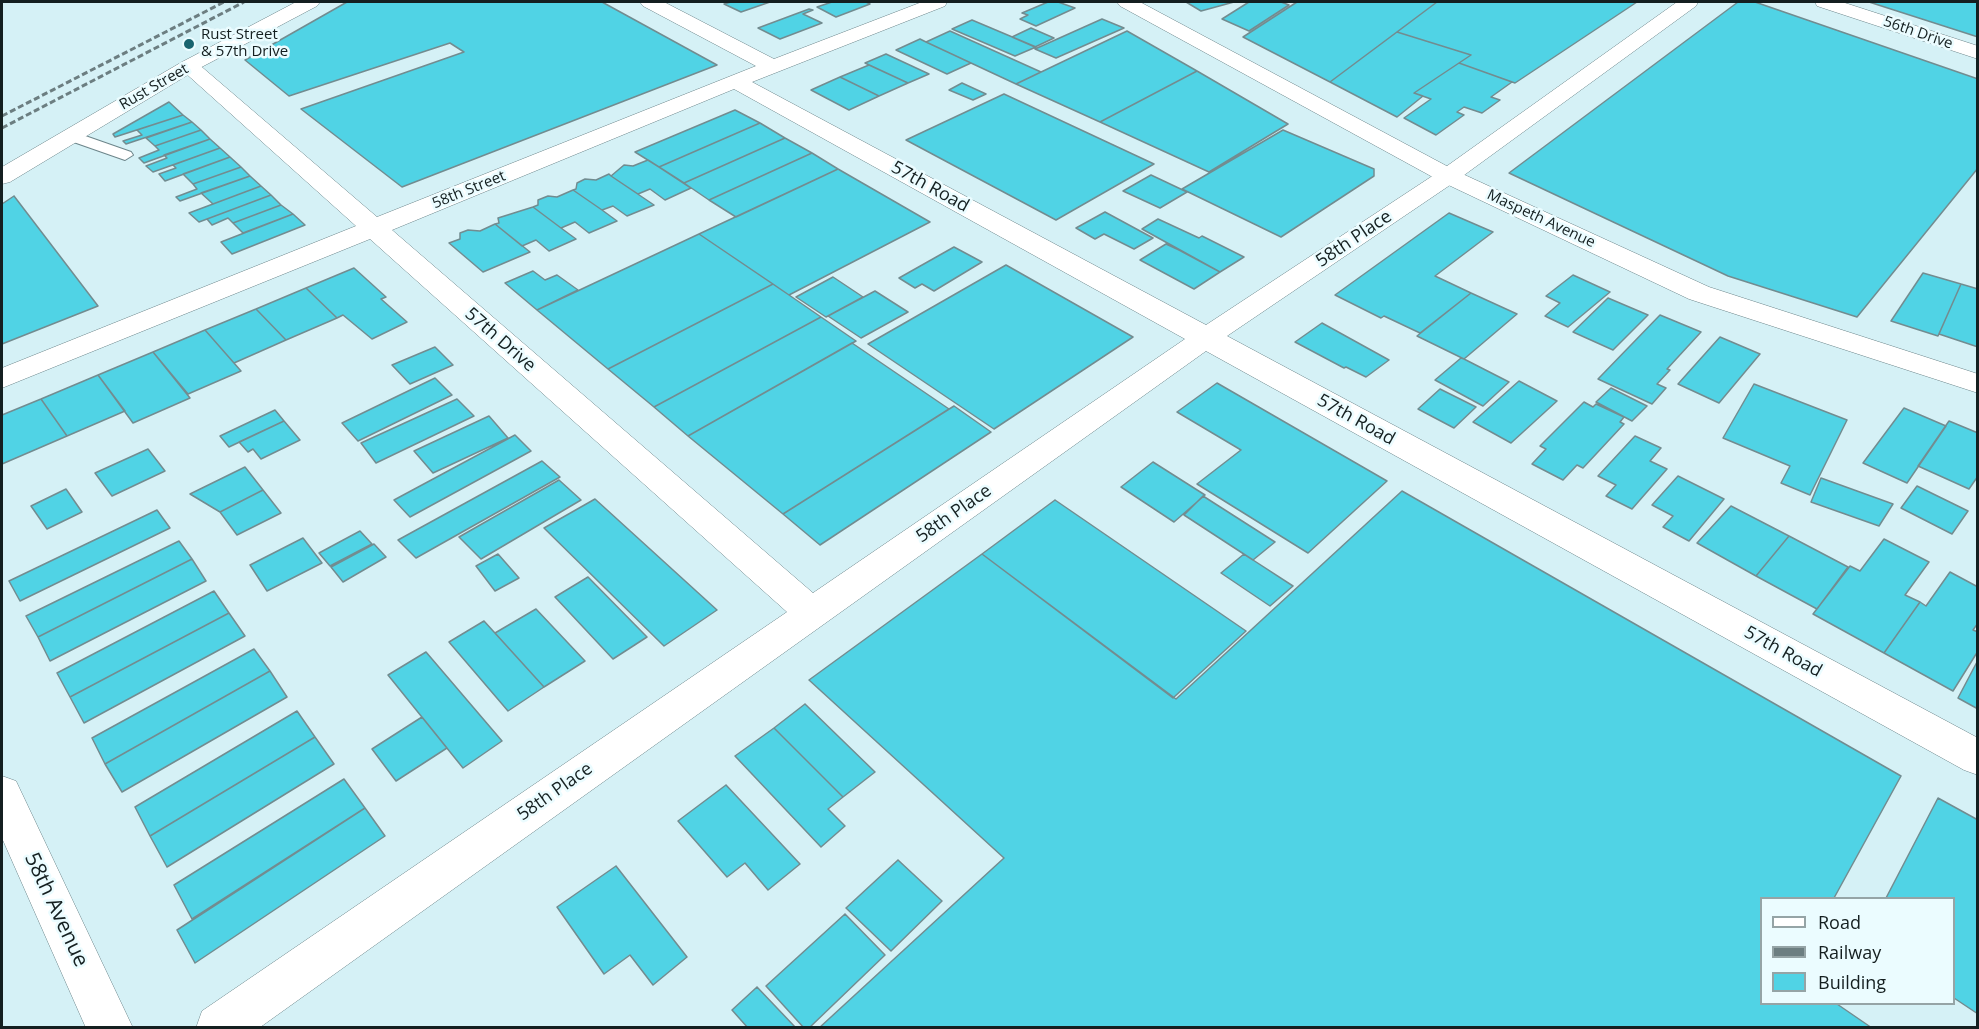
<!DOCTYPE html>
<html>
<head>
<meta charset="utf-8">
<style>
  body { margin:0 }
  #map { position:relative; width:1979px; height:1029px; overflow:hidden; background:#d5f1f6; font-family:"Open Sans",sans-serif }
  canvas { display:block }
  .frame { position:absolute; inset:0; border:3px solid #141f20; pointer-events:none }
  .legend { position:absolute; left:1760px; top:897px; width:195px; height:108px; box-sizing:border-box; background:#ebfcff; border:2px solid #95a4a6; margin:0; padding:8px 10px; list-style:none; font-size:18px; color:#141f20 }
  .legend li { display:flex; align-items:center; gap:12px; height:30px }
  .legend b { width:30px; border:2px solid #95a4a6 }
</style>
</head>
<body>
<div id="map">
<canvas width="1979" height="1029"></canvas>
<div class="frame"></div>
<ul class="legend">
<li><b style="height:8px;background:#fff"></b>Road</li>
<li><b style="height:8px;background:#6c7e81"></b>Railway</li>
<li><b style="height:16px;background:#50d3e5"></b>Building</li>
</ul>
</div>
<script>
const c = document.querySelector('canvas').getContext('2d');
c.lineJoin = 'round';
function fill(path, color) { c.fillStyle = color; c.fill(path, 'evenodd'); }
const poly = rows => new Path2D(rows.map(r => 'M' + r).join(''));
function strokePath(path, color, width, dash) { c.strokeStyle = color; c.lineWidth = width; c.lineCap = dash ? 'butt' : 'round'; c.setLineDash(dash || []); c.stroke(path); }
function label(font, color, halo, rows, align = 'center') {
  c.font = font + ' "Open Sans",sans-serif'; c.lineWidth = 5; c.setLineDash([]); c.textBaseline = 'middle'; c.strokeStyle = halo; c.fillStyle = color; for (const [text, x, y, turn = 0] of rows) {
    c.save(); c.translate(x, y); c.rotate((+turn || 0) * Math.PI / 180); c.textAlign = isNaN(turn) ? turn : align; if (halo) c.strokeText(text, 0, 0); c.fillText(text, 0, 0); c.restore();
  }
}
const building = poly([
  [347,2,602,2,717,65,402,187,301,109,464,52,450,43,289,96,245,60,347,2],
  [731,2,770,2,741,12,724,4,731,2],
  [832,2,866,2,870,4,836,17,817,7,832,2],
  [1048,2,1058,2,1075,8,1036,26,1020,19,1028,15,1022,13,1048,2],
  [1186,2,1234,2,1201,11,1186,2],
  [1249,2,1283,2,1281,2,1289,5,1249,31,1222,19,1249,2],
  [1297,2,1437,2,1330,82,1243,37,1297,2],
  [1437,2,1637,2,1515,83,1459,63,1471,55,1397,32,1437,2],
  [1738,2,1755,2,1978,79,1978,168,1857,317,1728,276,1509,173,1738,2],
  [1869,2,1978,2,1978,37,1869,2],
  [809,9,813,10,803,14,822,23,780,39,758,28,809,9],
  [1102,19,1124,28,1056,58,1035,49,1102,19],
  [972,20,1036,47,1015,56,952,29,972,20],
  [1031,28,1054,38,1035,47,1012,37,1031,28],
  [950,31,1041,72,1016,84,926,42,950,31],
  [1127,31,1197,71,1100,122,1016,84,1127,31],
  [1397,32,1471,55,1414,93,1423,96,1397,117,1330,82,1397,32],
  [920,39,926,42,971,63,947,74,896,50,920,39],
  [886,54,929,74,908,83,865,63,886,54],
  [1459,63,1512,82,1491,97,1500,100,1482,113,1464,107,1457,112,1464,115,1436,135,1404,118,1431,99,1414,93,1459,63],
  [869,65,908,83,879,96,840,77,869,65],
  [1197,71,1288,124,1209,172,1100,122,1197,71],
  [840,77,879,96,849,110,811,90,840,77],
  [962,83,986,94,973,100,949,90,962,83],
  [1004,94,1154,164,1056,220,906,140,1004,94],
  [169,102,183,115,115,137,113,134,169,102],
  [735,110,760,123,659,167,635,152,735,110],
  [183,115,192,122,126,144,123,141,142,135,137,130,183,115],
  [192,122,201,130,155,146,146,138,192,122],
  [760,123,785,138,684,183,659,167,760,123],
  [201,130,210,139,144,163,139,158,159,150,155,146,201,130],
  [1283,130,1374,169,1374,176,1281,237,1182,189,1283,130],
  [785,138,812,153,709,200,684,183,785,138],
  [210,139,220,148,153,172,146,166,167,158,164,155,210,139],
  [220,148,230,157,165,181,159,174,176,168,173,165,220,148],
  [812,153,838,169,736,217,709,200,812,153],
  [230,157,241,167,193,184,183,174,230,157],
  [648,160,659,167,691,188,665,200,650,189,638,194,611,176,624,165,633,166,648,160],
  [241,167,250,176,180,201,176,197,197,189,193,184,241,167],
  [838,169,930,222,789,295,699,234,838,169],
  [609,174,611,176,654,205,627,216,613,206,602,210,573,190,576,189,577,183,585,179,596,180,609,174],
  [1151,175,1187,192,1160,208,1123,191,1151,175],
  [250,176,261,186,213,204,201,193,250,176],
  [261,186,271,195,199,222,189,213,261,186],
  [573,190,602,210,617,221,589,233,575,222,561,228,533,207,538,205,538,200,548,196,557,197,573,190],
  [271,195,281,205,233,223,228,218,212,225,207,219,271,195],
  [14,196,98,306,2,344,2,204,14,196],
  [281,205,293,214,243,233,233,223,281,205],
  [533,207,561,228,576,239,549,251,536,240,522,246,495,224,499,223,498,218,533,207],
  [1105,212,1153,238,1134,249,1104,234,1095,239,1076,228,1105,212],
  [1449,213,1493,232,1435,276,1471,293,1420,333,1384,316,1381,318,1335,295,1449,213],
  [293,214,305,225,232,254,221,242,293,214],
  [1158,219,1199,238,1202,236,1244,257,1220,272,1142,229,1158,219],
  [495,224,530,252,483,272,449,243,460,239,460,233,468,230,480,231,495,224],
  [699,234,773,284,608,369,537,310,699,234],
  [1166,244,1179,250,1220,272,1194,289,1140,260,1166,244],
  [954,247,982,262,934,291,922,284,915,288,899,278,954,247],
  [1006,265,1133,337,994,429,868,344,1006,265],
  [354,268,386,297,381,299,407,322,372,339,343,315,337,318,306,288,354,268],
  [533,271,545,280,557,275,578,290,537,310,505,283,533,271],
  [1923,273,1961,284,1938,336,1891,321,1923,273],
  [1573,275,1610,292,1568,327,1545,316,1560,303,1546,296,1573,275],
  [833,277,863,297,826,317,796,297,833,277],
  [773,284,821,317,654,407,608,369,773,284],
  [1961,284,1978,289,1978,347,1939,334,1961,284],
  [306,288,337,318,286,340,256,309,306,288],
  [875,291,908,312,861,338,828,316,875,291],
  [1471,293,1517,314,1464,359,1417,336,1471,293],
  [1608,298,1648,315,1613,350,1573,332,1608,298],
  [256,309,286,340,234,363,205,330,256,309],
  [1660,315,1701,332,1667,369,1670,370,1657,384,1666,388,1652,404,1598,379,1660,315],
  [821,317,856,341,688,436,654,407,821,317],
  [1322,323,1389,360,1366,377,1346,367,1344,368,1295,342,1322,323],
  [205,330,241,371,188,394,153,352,205,330],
  [1720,337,1760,354,1719,403,1678,384,1720,337],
  [852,343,949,409,783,514,688,436,852,343],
  [435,347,453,365,410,384,392,365,435,347],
  [153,352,190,398,133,423,98,375,153,352],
  [1461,358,1464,359,1509,382,1483,406,1435,380,1461,358],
  [98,375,125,411,67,436,41,399,98,375],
  [435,378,452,395,358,441,342,423,435,378],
  [1519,381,1557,401,1511,443,1473,422,1519,381],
  [1217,383,1387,481,1308,553,1197,484,1241,450,1177,412,1217,383],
  [1754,384,1847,420,1810,495,1781,483,1790,466,1723,438,1754,384],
  [1611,388,1647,406,1632,421,1596,402,1611,388],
  [1440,389,1476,407,1454,428,1418,409,1440,389],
  [41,399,67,436,2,464,2,415,41,399],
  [457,399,474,416,376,463,361,443,457,399],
  [1584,402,1593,407,1596,404,1624,417,1620,422,1624,424,1583,468,1577,465,1563,480,1532,464,1546,449,1540,446,1584,402],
  [954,406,991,432,820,545,783,514,954,406],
  [1904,408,1946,426,1907,483,1863,463,1904,408],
  [275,410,284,421,229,447,220,436,275,410],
  [489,416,508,438,433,473,414,451,489,416],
  [284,421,300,440,261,459,253,449,248,452,239,442,284,421],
  [1949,421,1978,433,1978,476,1969,489,1918,466,1949,421],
  [515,435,531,451,410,517,394,500,515,435],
  [1635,436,1661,448,1650,461,1667,469,1632,509,1606,496,1616,485,1598,476,1635,436],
  [148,449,165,471,112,496,95,473,148,449],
  [542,461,560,477,416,558,398,540,542,461],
  [1153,462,1205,495,1174,522,1121,487,1153,462],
  [245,467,263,490,220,512,190,494,245,467],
  [1678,476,1724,499,1689,541,1663,527,1673,516,1652,505,1678,476],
  [1821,478,1893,504,1879,526,1811,502,1821,478],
  [559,480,581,500,481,559,459,537,559,480],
  [1917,486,1968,511,1952,534,1901,508,1917,486],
  [66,489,82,512,47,529,31,506,66,489],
  [263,490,281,513,237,535,220,512,263,490],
  [1402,491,1901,776,1834,898,1762,898,1762,1004,1837,1004,1872,1028,819,1028,1004,858,809,680,982,554,1176,699,1402,491],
  [1203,496,1275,542,1253,560,1184,515,1203,496],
  [595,499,717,610,664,646,544,528,595,499],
  [1055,500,1246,631,1173,698,982,554,1055,500],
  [1731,506,1789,536,1756,576,1697,543,1731,506],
  [157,510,170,528,20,601,9,581,157,510],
  [360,531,372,544,330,566,319,553,360,531],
  [1789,536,1848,567,1817,609,1756,576,1789,536],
  [303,538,322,563,267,591,250,565,303,538],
  [1884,539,1929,562,1905,595,1920,602,1884,653,1813,614,1850,566,1860,571,1884,539],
  [179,541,192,559,38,637,26,616,179,541],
  [374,544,386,557,343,582,331,567,374,544],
  [498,554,519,578,495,591,476,566,498,554],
  [1244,554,1253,560,1293,586,1270,606,1221,573,1244,554],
  [192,559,206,581,50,661,38,637,192,559],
  [1950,572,1978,587,1978,623,1973,630,1978,632,1978,651,1953,691,1884,653,1920,602,1926,606,1950,572],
  [588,577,647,637,613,659,555,597,588,577],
  [214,591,229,613,70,697,57,673,214,591],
  [536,609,585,661,544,687,495,633,536,609],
  [229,613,245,636,84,723,70,697,229,613],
  [484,621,544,687,508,711,449,642,484,621],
  [254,649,270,671,105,764,92,738,254,649],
  [426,652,502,741,463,768,388,675,426,652],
  [1978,660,1978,709,1958,698,1978,660],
  [270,671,287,697,122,792,105,764,270,671],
  [805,704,875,772,843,797,774,728,805,704],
  [297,711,315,737,150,836,135,807,297,711],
  [422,717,447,748,396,781,372,749,422,717],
  [774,728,843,797,828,809,845,826,821,847,735,756,774,728],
  [315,737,334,764,167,867,150,836,315,737],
  [344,779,365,808,192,919,174,885,344,779],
  [726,785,800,864,768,890,745,863,727,877,678,821,726,785],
  [1938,798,1978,820,1978,1014,1954,998,1954,898,1886,898,1938,798],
  [365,808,385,836,195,963,177,930,365,808],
  [898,860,942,901,891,951,846,908,898,860],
  [616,866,687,957,653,985,630,955,604,974,557,907,616,866],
  [845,914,885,955,809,1028,804,1028,766,986,845,914],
  [757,987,796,1028,748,1028,732,1010,757,987]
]);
const service = poly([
  [71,131,131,152,133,155,125,160,65,139,63,136,71,131]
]);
const minor = poly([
  [640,2,664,2,774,59,922,2,947,2,945,6,752,82,1206,325,1440,171,1677,2,1698,2,1696,6,1456,181,1227,336,1978,738,1978,775,1964,770,1206,351,259,1028,196,1028,202,1011,787,612,370,239,2,388,2,368,356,226,182,70,179,66,182,62,189,60,196,62,377,217,756,66,643,6,640,2],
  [734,89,1185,339,813,593,392,230,734,89],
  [1815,2,1842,2,1978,46,1978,59,1817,6,1815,2],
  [2,776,16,781,133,1028,86,1028,2,838,2,776]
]);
const tertiary = poly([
  [1117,2,1140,2,1456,171,1709,287,1978,374,1978,393,1689,299,1440,181,1120,6,1117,2]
]);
const secondary = poly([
  [296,2,320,2,317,6,196,70,10,182,2,184,2,167,182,62,296,2]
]);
const rail = poly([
  [2,116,224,2],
  [2,128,244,2]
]);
const markers = [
  [189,44,6,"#19646f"]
];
const farStreetnames = [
  ["56th Drive",1918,33,19],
  ["Rust Street",154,87,-30],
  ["58th Street",469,190,-22],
  ["Maspeth Avenue",1541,219,25]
];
const farPoinames = [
  ["Rust Street",201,35],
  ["& 57th Drive",201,52]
];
const streetNames = [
  ["57th Road",930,187,29],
  ["58th Place",1354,239,-34],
  ["57th Drive",500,340,41],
  ["57th Road",1356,420,29],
  ["58th Place",954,514,-35],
  ["57th Road",1783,652,29],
  ["58th Place",555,792,-35]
];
const nearStreetnames = [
  ["58th Avenue",56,910,65]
];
fill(building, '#50d3e5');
strokePath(building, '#728c90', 1.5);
strokePath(service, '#6c858a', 2);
strokePath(minor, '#6c858a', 1);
strokePath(tertiary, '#6c858a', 1);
strokePath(secondary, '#6c858a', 1);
fill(service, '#fff');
fill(minor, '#fff');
fill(tertiary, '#fff');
fill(secondary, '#fff');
strokePath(rail, '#6c7e81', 3, [6, 3]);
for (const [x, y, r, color] of markers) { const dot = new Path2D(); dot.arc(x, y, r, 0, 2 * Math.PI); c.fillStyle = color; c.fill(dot); strokePath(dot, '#ebfcff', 2); }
label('15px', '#141f20', '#ebfcff', farStreetnames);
label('15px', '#141f20', '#ebfcff', farPoinames, 'left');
label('18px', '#141f20', '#ebfcff', streetNames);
label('21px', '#141f20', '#ebfcff', nearStreetnames);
</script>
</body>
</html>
